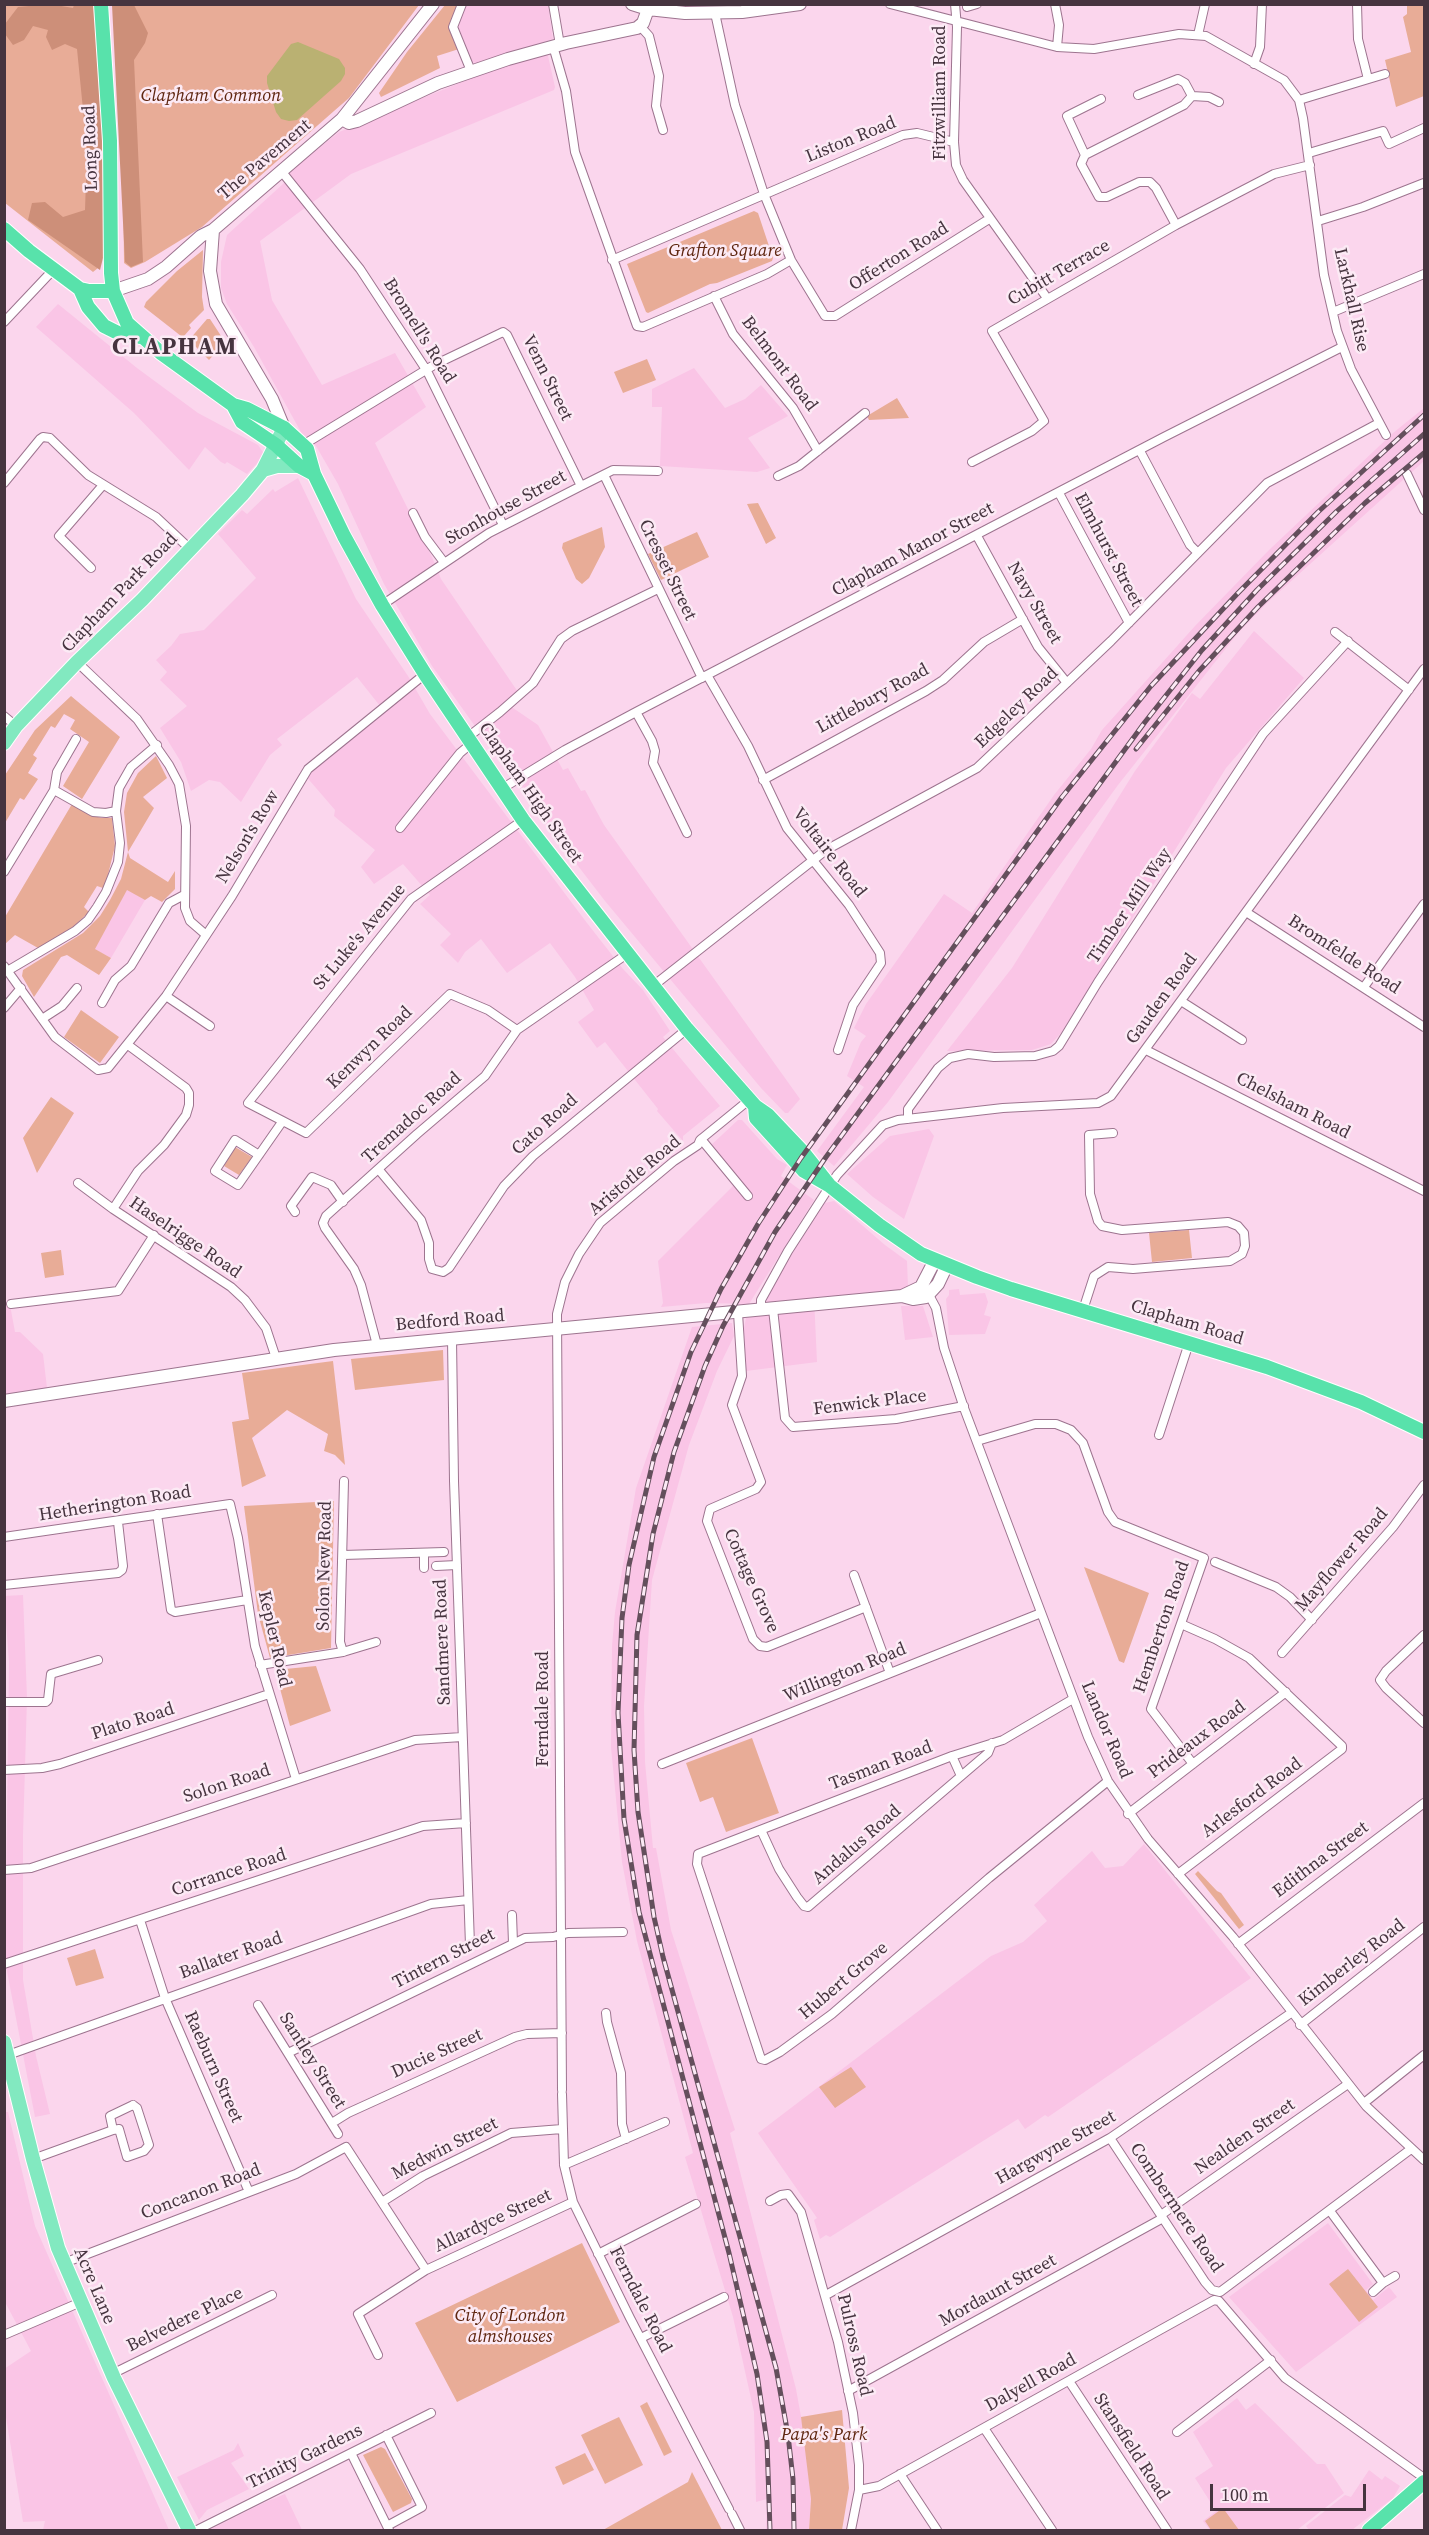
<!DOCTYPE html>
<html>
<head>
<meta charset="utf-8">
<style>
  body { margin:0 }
  #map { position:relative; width:1429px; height:2535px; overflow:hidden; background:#fbd6ed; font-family:"Source Serif 4",serif }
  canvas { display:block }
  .frame { position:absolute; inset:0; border:6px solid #46343f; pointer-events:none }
  .scale { position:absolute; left:1210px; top:2484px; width:156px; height:27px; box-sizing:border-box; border:3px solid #46343f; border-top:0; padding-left:8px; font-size:18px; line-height:21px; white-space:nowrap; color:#46343f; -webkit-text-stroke:4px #fceaf5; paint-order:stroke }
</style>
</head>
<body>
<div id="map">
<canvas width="1429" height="2535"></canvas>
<div class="frame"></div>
<div class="scale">100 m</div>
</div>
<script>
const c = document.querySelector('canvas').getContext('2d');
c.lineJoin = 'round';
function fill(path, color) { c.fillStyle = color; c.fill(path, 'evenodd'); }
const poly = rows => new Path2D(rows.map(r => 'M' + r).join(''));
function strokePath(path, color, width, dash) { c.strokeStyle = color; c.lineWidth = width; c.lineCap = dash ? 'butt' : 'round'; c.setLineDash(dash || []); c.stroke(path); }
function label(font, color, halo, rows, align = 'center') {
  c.font = font + ' "Source Serif 4",serif'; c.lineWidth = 5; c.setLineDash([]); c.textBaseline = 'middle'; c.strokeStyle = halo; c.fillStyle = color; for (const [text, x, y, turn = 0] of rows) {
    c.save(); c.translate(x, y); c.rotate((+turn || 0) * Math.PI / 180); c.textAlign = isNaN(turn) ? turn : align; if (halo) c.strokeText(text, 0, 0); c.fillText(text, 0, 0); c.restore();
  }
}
const built = poly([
  [466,5,548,5,553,39,479,64,472,62,457,31,457,25],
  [544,52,548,56,555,87,554,90,351,174,260,241,272,300,322,385,395,353,426,407,375,443,432,557,441,579,518,692,509,701,513,708,538,725,563,770,568,768,581,791,585,790,604,825,800,1099,788,1113,785,1113,761,1088,605,901,535,810,432,666,384,584,338,484,316,446,302,434,254,347,227,304,221,288,221,262,227,235,284,183,286,174,339,132,467,80,510,60],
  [58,304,137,368,198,413,258,445,265,455,247,474,227,462,225,464,221,462,205,447,189,470,134,413,36,327],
  [694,368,725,408,745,399,761,385,788,416,748,438,770,468,757,472,660,466,662,407,652,407,652,389],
  [1424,408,1424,461,1268,602,1238,633,1118,785,888,1102,834,1166,817,1151,864,1087,847,1076,861,1042,866,1036,854,1028,866,1004,944,894,972,913,1054,795,1091,749,1102,730,1195,626,1269,550,1393,433],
  [298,478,356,599,408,676,430,714,587,923,623,969,643,990,670,1031,663,1037,720,1106,683,1136,683,1141,657,1111,658,1109,605,1042,597,1048,578,1022,594,1010,575,977,550,943,507,973,481,939,465,952,458,963,440,945,451,934,420,904,430,895,403,864,374,884,361,867,375,850,334,816,335,810,304,774,384,711,357,677,277,739,282,745,270,755,241,802,220,782,209,780,191,791,181,762,160,728,187,706,160,680,167,672,156,660,171,646,180,634,204,630,256,578,218,534,242,510,247,514,273,489,275,492],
  [1254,631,1304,678,1226,768,1061,1033,1051,1044,1032,1050,947,1051,1012,968,1135,771,1192,693,1200,699],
  [127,889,145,900,111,958,94,949],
  [738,1120,742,1120,777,1159,787,1165,781,1176,814,1200,749,1304,706,1303,661,1307,663,1303,658,1261,737,1182,709,1147],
  [929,1129,934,1136,904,1219,873,1197,847,1174,890,1136],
  [834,1201,885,1245,907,1261,908,1287,903,1293,814,1297,817,1362,746,1371,744,1328,746,1318,762,1315,769,1294,794,1251,825,1203],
  [959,1289,960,1295,985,1293,988,1302,984,1315,991,1317,985,1334,949,1335,946,1299,949,1295,949,1290],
  [10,1305,15,1332,20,1332,43,1354,47,1388,5,1396,5,1306],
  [901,1306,923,1306,933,1337,905,1340],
  [732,1323,734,1336,717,1371,689,1445,652,1580,644,1706,645,1762,653,1848,656,1848,671,1930,735,2130,730,2133,796,2389,806,2444,811,2499,809,2530,766,2530,767,2499,756,2502,754,2412,733,2317,685,2157,693,2153,637,1941,622,1862,611,1747,612,1646,615,1612,636,1488,692,1327],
  [23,1595,27,1698,23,1835,23,1980,36,2056,50,2114,35,2117,5,1961,9,1662,4,1596],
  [1144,1844,1251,1978,1048,2117,1045,2115,1025,2129,1018,2119,830,2237,826,2235,820,2239,814,2220,817,2218,758,2133,991,1956,1023,1942,1047,1921,1034,1905,1092,1851,1105,1868,1123,1866],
  [4,2112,8,2112,35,2226,169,2530,43,2530,45,2521,23,2522,5,2411,4,2369,31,2351,5,2302],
  [1328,2223,1373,2284,1366,2290,1373,2300,1389,2287,1397,2297,1296,2372,1229,2297],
  [1237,2398,1246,2410,1255,2403,1317,2464,1325,2464,1344,2493,1297,2530,1210,2530,1203,2521,1216,2511,1195,2478,1213,2466,1193,2432],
  [238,2443,244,2456,231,2463,249,2489,207,2510,199,2520,177,2477,234,2450],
  [1369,2470,1382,2480,1385,2476,1400,2486,1393,2498,1352,2530,1309,2530,1306,2526,1345,2495,1351,2497],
  [285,2494,302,2530,209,2530,261,2504]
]);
const green = poly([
  [4,5,92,5,98,268,93,272,5,203],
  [113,5,419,5,349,98,334,111,202,227,145,262,131,268,124,263,123,169],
  [445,5,457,5,450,23,459,49,437,56,440,68,381,97,379,93,407,52],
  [1407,5,1424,5,1424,96,1396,107,1385,60,1411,52,1403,17,1407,14],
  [754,211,758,213,773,258,772,261,717,283,710,284,648,313,646,312,627,264],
  [203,250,202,297,204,310,189,325,191,328,184,336,181,336,144,307,146,302,177,271],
  [207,319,210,319,225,342,209,360,189,340],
  [647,359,656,380,623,393,614,372],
  [897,398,909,418,869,420,867,416],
  [758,503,776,538,766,544,747,504],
  [602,527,605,547,589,578,582,584,576,579,562,548,563,543],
  [697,532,709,557,661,580,648,554],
  [71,696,120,737,82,799,63,786,89,742,70,729,75,720,64,714,55,728,51,726,33,755,37,758,28,773,38,779,24,800,20,798,5,823,5,775,35,730],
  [156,756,167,778,143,797,154,808,128,852,130,858,168,882,175,871,175,889,162,902,151,896,145,900,127,890,95,949,111,958,99,975,67,955,61,957,34,997,22,976,23,970,83,933,100,916,110,900,121,879,128,852,124,812,127,793,138,773],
  [72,804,90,815,102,818,112,818,115,846,107,879,103,888,97,886,84,907,89,912,73,927,46,944,38,948,15,935,5,944,5,917],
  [81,1010,119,1037,100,1063,64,1037],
  [51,1097,74,1113,37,1173,23,1138],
  [235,1147,252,1157,239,1175,224,1166],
  [1189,1230,1192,1258,1152,1262,1149,1233],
  [61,1250,64,1275,45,1278,41,1253],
  [443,1350,444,1380,355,1390,351,1359],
  [333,1361,345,1465,335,1455,324,1451,328,1434,287,1410,252,1438,266,1476,242,1487,232,1422,249,1419,242,1373],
  [334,1501,331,1648,270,1658,258,1614,244,1506],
  [1084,1567,1149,1593,1124,1663,1119,1661],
  [316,1666,331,1711,290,1726,275,1670],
  [752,1738,779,1813,726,1832,713,1797,700,1802,686,1763],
  [1198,1871,1217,1891,1221,1893,1244,1925,1239,1929,1195,1874],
  [95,1949,104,1978,76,1986,67,1958],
  [851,2067,866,2087,835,2108,819,2087],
  [582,2243,620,2322,457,2402,415,2323],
  [1348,2269,1378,2307,1359,2322,1329,2284],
  [647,2402,672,2452,664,2456,640,2406],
  [842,2410,849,2488,842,2530,809,2530,811,2499,801,2417],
  [619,2417,643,2465,605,2484,581,2435],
  [381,2447,385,2449,412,2499,411,2503,393,2512,363,2455],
  [585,2453,594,2470,563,2485,555,2467],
  [692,2472,722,2530,603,2530,688,2482],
  [1223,2508,1239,2530,1211,2530,1205,2521]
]);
const forest = poly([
  [50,4,73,8,74,5,95,5,103,112,104,254,100,270,28,220,32,203,45,202,63,217,85,210,87,150,77,49,65,44,52,50,46,37,48,30,33,26,24,40,13,45,5,34,5,24,18,7],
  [112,5,134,5,148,33,145,43,134,60,143,262,131,267,125,262]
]);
const water = poly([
  [298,42,339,59,345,68,345,74,341,81,297,120,289,121,281,119,276,112,267,83,267,76,291,44]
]);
const minor = poly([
  [462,4,453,27,471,71],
  [553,4,560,45],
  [890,4,1057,47,1094,49,1179,34,1206,36,1284,80,1299,100,1303,118,1324,275,1337,331,1351,369,1386,435],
  [955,4,957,27,954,142,956,165,963,180,1047,298],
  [1055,4,1059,25,1057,47],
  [1357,4,1358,39,1368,79],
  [967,7,977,4],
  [715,13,735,105,764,194,791,260,825,316,835,316,989,219],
  [640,26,649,36,659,76,656,106,663,130],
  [1198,35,1205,4],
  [553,46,566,91,575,152,637,326,643,327,767,274,791,260],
  [1254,64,1260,47,1262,4],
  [1138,95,1178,79,1185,83,1192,96,1184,105,1085,155,1081,164,1099,197,1107,197,1139,182,1150,182,1156,188,1176,225],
  [1192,96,1209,97,1219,102],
  [1299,100,1385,74],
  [1309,153,1383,131,1389,144,1424,128],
  [1085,155,1067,116,1101,99],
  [282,172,360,269,427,371,503,525],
  [1318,221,1363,207,1424,183],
  [612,260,903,135,917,133,954,142],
  [714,296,733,334,793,408,818,451],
  [1333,312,1424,274],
  [4,322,54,269],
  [303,445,434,365,503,332,507,335,581,486],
  [1140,451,1190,545,1198,553],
  [972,462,1032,431,1044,421,992,331,1176,225,1274,174,1310,165],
  [1407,474,1424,510],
  [604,475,702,678],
  [778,476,799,466,865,413],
  [4,483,40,439,43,437,50,438,88,475,156,517,189,548],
  [1059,493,1129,623],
  [413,513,425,537,443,561],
  [977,536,1038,647,1067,683],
  [91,568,59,536,103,485],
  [382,605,489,533,581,486,613,470,658,471],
  [1335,632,1409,690],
  [77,662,137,719,169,765,179,784,186,826,185,908,190,921,205,934],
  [707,675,748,746,787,828,849,905,880,953,881,963,853,1005,838,1050],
  [636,712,652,741,655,751,653,763,687,833],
  [4,716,16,726],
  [468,737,500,712,533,683,561,639,572,631,658,589],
  [763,780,926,691,943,680,984,642,1023,619],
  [503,788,565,750,636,712,1164,437,1342,347],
  [54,790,57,772,76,739],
  [400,828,460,753,472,743],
  [4,872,54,790,93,812,106,813,116,811],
  [1246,912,1424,1027],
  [4,966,55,1037,98,1070,108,1068,166,996,232,896,308,769,425,674],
  [9,970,75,931,88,920,97,907,106,892,118,862,120,843,116,811,119,788,131,767,157,745],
  [653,986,826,850,977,768,1111,641,1267,483,1379,423],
  [1364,987,1424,904],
  [166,996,210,1026],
  [1181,1001,1242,1040],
  [102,1003,115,980,131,966,169,903,184,895],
  [4,1008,21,988],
  [42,1019,62,1006,77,988],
  [517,1030,488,1010,450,994,306,1133,248,1103,411,899,523,820],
  [128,1045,186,1088,189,1093,189,1105,186,1115,164,1145,138,1171,113,1209,231,1287,245,1300,266,1328,276,1358],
  [1146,1050,1424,1191],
  [908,1119,908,1109,938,1068,950,1058,968,1054,994,1057,1035,1056,1053,1051,1059,1046,1098,982,1263,734,1348,641],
  [701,1139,748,1196],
  [259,1155,235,1140,215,1171,238,1185,282,1122],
  [379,1170,421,1220,429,1243,429,1259,432,1269,443,1272,449,1268,504,1186,533,1156,687,1029],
  [78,1183,113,1209],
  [295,1212,291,1206,312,1177,331,1185,343,1202],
  [929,1295,936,1308,944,1348,964,1408,1088,1737,1108,1781,1148,1839,1233,1937,1366,2106,1424,2160],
  [11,1304,118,1291,154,1235],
  [773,1309,785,1418,793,1427,896,1419,964,1406],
  [1083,1310,1094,1276,1108,1267,1133,1269,1230,1261,1242,1254,1245,1246,1244,1233,1238,1226,1228,1222,1122,1230,1102,1226,1098,1221,1090,1194,1089,1135,1113,1133],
  [761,1311,761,1300,788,1251,837,1175,883,1125,898,1120,1003,1108,1098,1103,1111,1096,1424,669],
  [738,1313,742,1376,732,1405,761,1482,756,1489,710,1509,707,1521,753,1639,760,1646,767,1647,866,1607],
  [452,1339,454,1481,470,1945],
  [377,1345,361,1285,354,1269,325,1228,323,1223,326,1216,417,1134,485,1076,517,1030,627,954],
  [1159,1435,1189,1343],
  [977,1441,1035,1424,1056,1424,1071,1430,1083,1443,1108,1512,1115,1522,1204,1558,1151,1709,1193,1764],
  [344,1481,340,1642,343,1652,376,1642],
  [157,1514,171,1610,175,1612,247,1600],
  [4,1537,230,1504,238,1538,255,1646,296,1779],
  [424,1553,424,1568],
  [343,1555,444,1552],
  [1215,1562,1276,1587,1290,1597,1312,1620],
  [436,1566,457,1565],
  [854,1575,890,1673],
  [4,1585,118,1573,122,1570,123,1566,118,1522],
  [1424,1635,1386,1671,1380,1680,1386,1688,1424,1723],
  [1282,1653,1393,1527,1424,1485],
  [260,1665,343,1652],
  [1073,1699,1003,1740,952,1756,698,1854,697,1864,761,2059,765,2060,780,2052,832,2014,989,1878,1108,1781],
  [4,1702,46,1702,48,1700,51,1674,98,1660],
  [952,1756,961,1776],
  [662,1764,1041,1613],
  [4,1770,42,1768,60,1764,269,1694],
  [1128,1814,1286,1692],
  [761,1830,779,1869,797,1897,804,1906,808,1907,988,1753,992,1743],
  [4,1870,31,1868,415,1740,462,1737],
  [1178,1874,1342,1749,1342,1746,1249,1658,1215,1639,1181,1624],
  [512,1915,513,1943],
  [140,1920,165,1998,249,2192],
  [1238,1944,1424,1803],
  [4,1964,423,1826,466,1823],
  [258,2005,338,2134],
  [606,2013,607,2022,621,2073,622,2124,626,2139],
  [1300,2025,1424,1927],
  [288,2053,525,1938,553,1937,568,1933,623,1932],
  [8,2055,431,1904,468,1900],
  [562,2090,557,1314,565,1282,579,1254,600,1223,674,1161,698,1145,700,1140,749,1100],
  [562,2094,564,2165,573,2202,630,2318,729,2509],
  [1364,2103,1424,2055],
  [133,2105,137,2108,149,2145,144,2151,127,2157,119,2129,113,2130,110,2116,133,2105],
  [332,2123,348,2113,515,2037,527,2034,562,2033],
  [1110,2138,1205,2282,1212,2290,1220,2292,1411,2149],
  [33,2159,113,2130],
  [564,2165,665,2122],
  [770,2201,781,2195,788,2194,801,2212,838,2342,853,2413,859,2465,859,2490,851,2530],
  [382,2202,423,2176,511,2133,562,2129],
  [1330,2211,1383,2283,1373,2292],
  [1161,2215,1348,2084],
  [598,2254,696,2204],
  [64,2263,296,2174,346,2147,426,2270],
  [1383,2283,1395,2276],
  [826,2295,1110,2138,1291,2013],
  [4,2335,81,2302],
  [641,2338,724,2297],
  [378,2355,358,2314,426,2270,573,2202],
  [112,2374,272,2295],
  [1069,2381,1167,2530],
  [848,2391,1163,2218],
  [984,2428,1052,2530],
  [1177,2432,1271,2360],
  [386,2435,422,2507,387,2526],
  [351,2453,389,2530],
  [900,2474,937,2530],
  [859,2490,879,2486,1214,2300,1219,2301,1285,2378,1424,2478],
  [732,2514,740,2530],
  [197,2530,431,2413]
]);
const secondary = poly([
  [632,4,648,9,685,13,742,12,800,4],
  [342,119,349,123,357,121,438,83,508,59,566,43,637,28,643,23,648,9],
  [213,230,210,271,216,304,272,399,284,428],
  [113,291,148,279,166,267,201,236,213,230,342,119,433,4],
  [902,1296,913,1299,926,1297,938,1284,947,1265],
  [4,1401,334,1350,902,1296,921,1287,935,1260]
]);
const primary = poly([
  [263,470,277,466,299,466],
  [4,743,16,726,77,662,142,600,242,495,263,470,284,428],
  [4,2042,33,2159,58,2248,114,2378,189,2530]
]);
const trunk = poly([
  [101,4,110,141,111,273,113,291,127,323,161,353,233,405,247,409,284,428,307,449,314,474,344,536,382,605,425,674,523,820,687,1029,755,1106,768,1115,803,1152,830,1186],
  [4,229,29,251,80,289,89,291,113,291],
  [80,289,88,307,104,326,120,334,141,337],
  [233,405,242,422,276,445,299,466,314,474],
  [755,1106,756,1118,804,1171,830,1186,879,1225,921,1254,977,1277,1011,1289,1267,1367,1361,1402,1424,1432],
  [1369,2530,1424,2482]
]);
const rail = poly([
  [1136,749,1199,671,1258,607,1365,503,1424,453],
  [770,2530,767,2442,757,2374,729,2253,639,1912,624,1819,618,1713,622,1618,629,1565,654,1457,691,1352,721,1289,758,1224,801,1158,1062,797,1151,686,1238,593,1318,512,1424,415],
  [794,2530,793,2479,788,2435,776,2368,663,1957,654,1917,638,1812,634,1750,637,1635,653,1534,674,1452,705,1366,723,1326,775,1232,826,1157,1145,722,1202,650,1257,590,1337,511,1424,434]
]);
const streetNames = [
  ["Fitzwilliam Road",940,93,-90],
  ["Liston Road",851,140,-22],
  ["Long Road",91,148,-92],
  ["The Pavement",265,160,-40],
  ["Offerton Road",899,257,-32],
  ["Cubitt Terrace",1059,273,-30],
  ["Larkhall Rise",1351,300,77],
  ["Bromell's Road",419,331,58],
  ["Belmont Road",779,364,53],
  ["Venn Street",547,378,64],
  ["Stonhouse Street",506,508,-29],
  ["Clapham Manor Street",913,550,-28],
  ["Elmhurst Street",1108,550,62],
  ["Cresset Street",667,570,64],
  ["Clapham Park Road",120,593,-46],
  ["Navy Street",1034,603,60],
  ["Littlebury Road",873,699,-29],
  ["Edgeley Road",1017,708,-44],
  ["Clapham High Street",530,793,55],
  ["Nelson's Row",248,837,-59],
  ["Voltaire Road",829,853,52],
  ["Timber Mill Way",1130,906,-56],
  ["St Luke's Avenue",360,937,-50],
  ["Bromfelde Road",1344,955,33],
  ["Gauden Road",1162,999,-54],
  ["Kenwyn Road",370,1048,-44],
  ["Chelsham Road",1293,1106,27],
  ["Tremadoc Road",412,1118,-42],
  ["Cato Road",545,1125,-42],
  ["Aristotle Road",635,1176,-40],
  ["Haselrigge Road",185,1238,34],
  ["Bedford Road",450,1321,-5],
  ["Clapham Road",1187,1323,17],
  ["Fenwick Place",870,1403,-7],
  ["Hetherington Road",115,1504,-9],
  ["Mayflower Road",1342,1560,-49],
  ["Solon New Road",325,1566,-89],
  ["Cottage Grove",751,1581,66],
  ["Hemberton Road",1162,1627,-71],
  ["Kepler Road",274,1639,77],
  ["Sandmere Road",443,1642,-92],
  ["Willington Road",845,1673,-22],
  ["Ferndale Road",543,1709,-90],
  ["Plato Road",133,1722,-18],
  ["Landor Road",1106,1730,67],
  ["Prideaux Road",1197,1740,-37],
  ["Tasman Road",881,1766,-21],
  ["Solon Road",227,1784,-18],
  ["Arlesford Road",1252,1798,-37],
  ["Andalus Road",857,1845,-41],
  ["Edithna Street",1321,1860,-37],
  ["Corrance Road",229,1873,-18],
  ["Ballater Road",231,1956,-20],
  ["Tintern Street",444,1959,-27],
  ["Kimberley Road",1352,1963,-38],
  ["Hubert Grove",844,1981,-40],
  ["Ducie Street",437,2054,-24],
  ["Santley Street",312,2061,58],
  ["Raeburn Street",213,2067,66],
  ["Nealden Street",1245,2137,-35],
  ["Hargwyne Street",1056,2148,-29],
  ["Medwin Street",445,2149,-27],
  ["Concanon Road",201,2192,-21],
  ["Combermere Road",1176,2208,56],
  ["Allardyce Street",493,2221,-25],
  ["Acre Lane",94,2286,67],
  ["Mordaunt Street",998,2291,-29],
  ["Ferndale Road",640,2300,63],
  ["Belvedere Place",185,2320,-26],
  ["Pulross Road",854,2345,77],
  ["Dalyell Road",1031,2383,-29],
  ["Stansfield Road",1131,2447,57],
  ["Trinity Gardens",305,2457,-26]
];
const parkNames = [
  ["Clapham Common",211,96],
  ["Grafton Square",725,251],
  ["City of London",510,2316],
  ["almshouses",510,2337],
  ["Papa's Park",824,2435]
];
const districtNames = [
  ["CLAPHAM",175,348]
];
fill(built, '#fac5e6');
fill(green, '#e8ac97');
fill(forest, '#cd8f79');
fill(water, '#bab172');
strokePath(minor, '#9d748f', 10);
strokePath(secondary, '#9d748f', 14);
strokePath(primary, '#fff', 16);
strokePath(trunk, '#fff', 16);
strokePath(minor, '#fff', 8);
strokePath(secondary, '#fff', 12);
strokePath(primary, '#82e9c0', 14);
strokePath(trunk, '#58e2ab', 14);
strokePath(rail, '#644f5c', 5);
strokePath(rail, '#fceaf5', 3, [9]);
label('18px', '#46343f', '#fceaf5', streetNames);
label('italic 18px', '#5f2610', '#fceaf5', parkNames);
c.letterSpacing = '1.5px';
label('bold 24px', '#46343f', '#fceaf5', districtNames);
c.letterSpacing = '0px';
</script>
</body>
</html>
